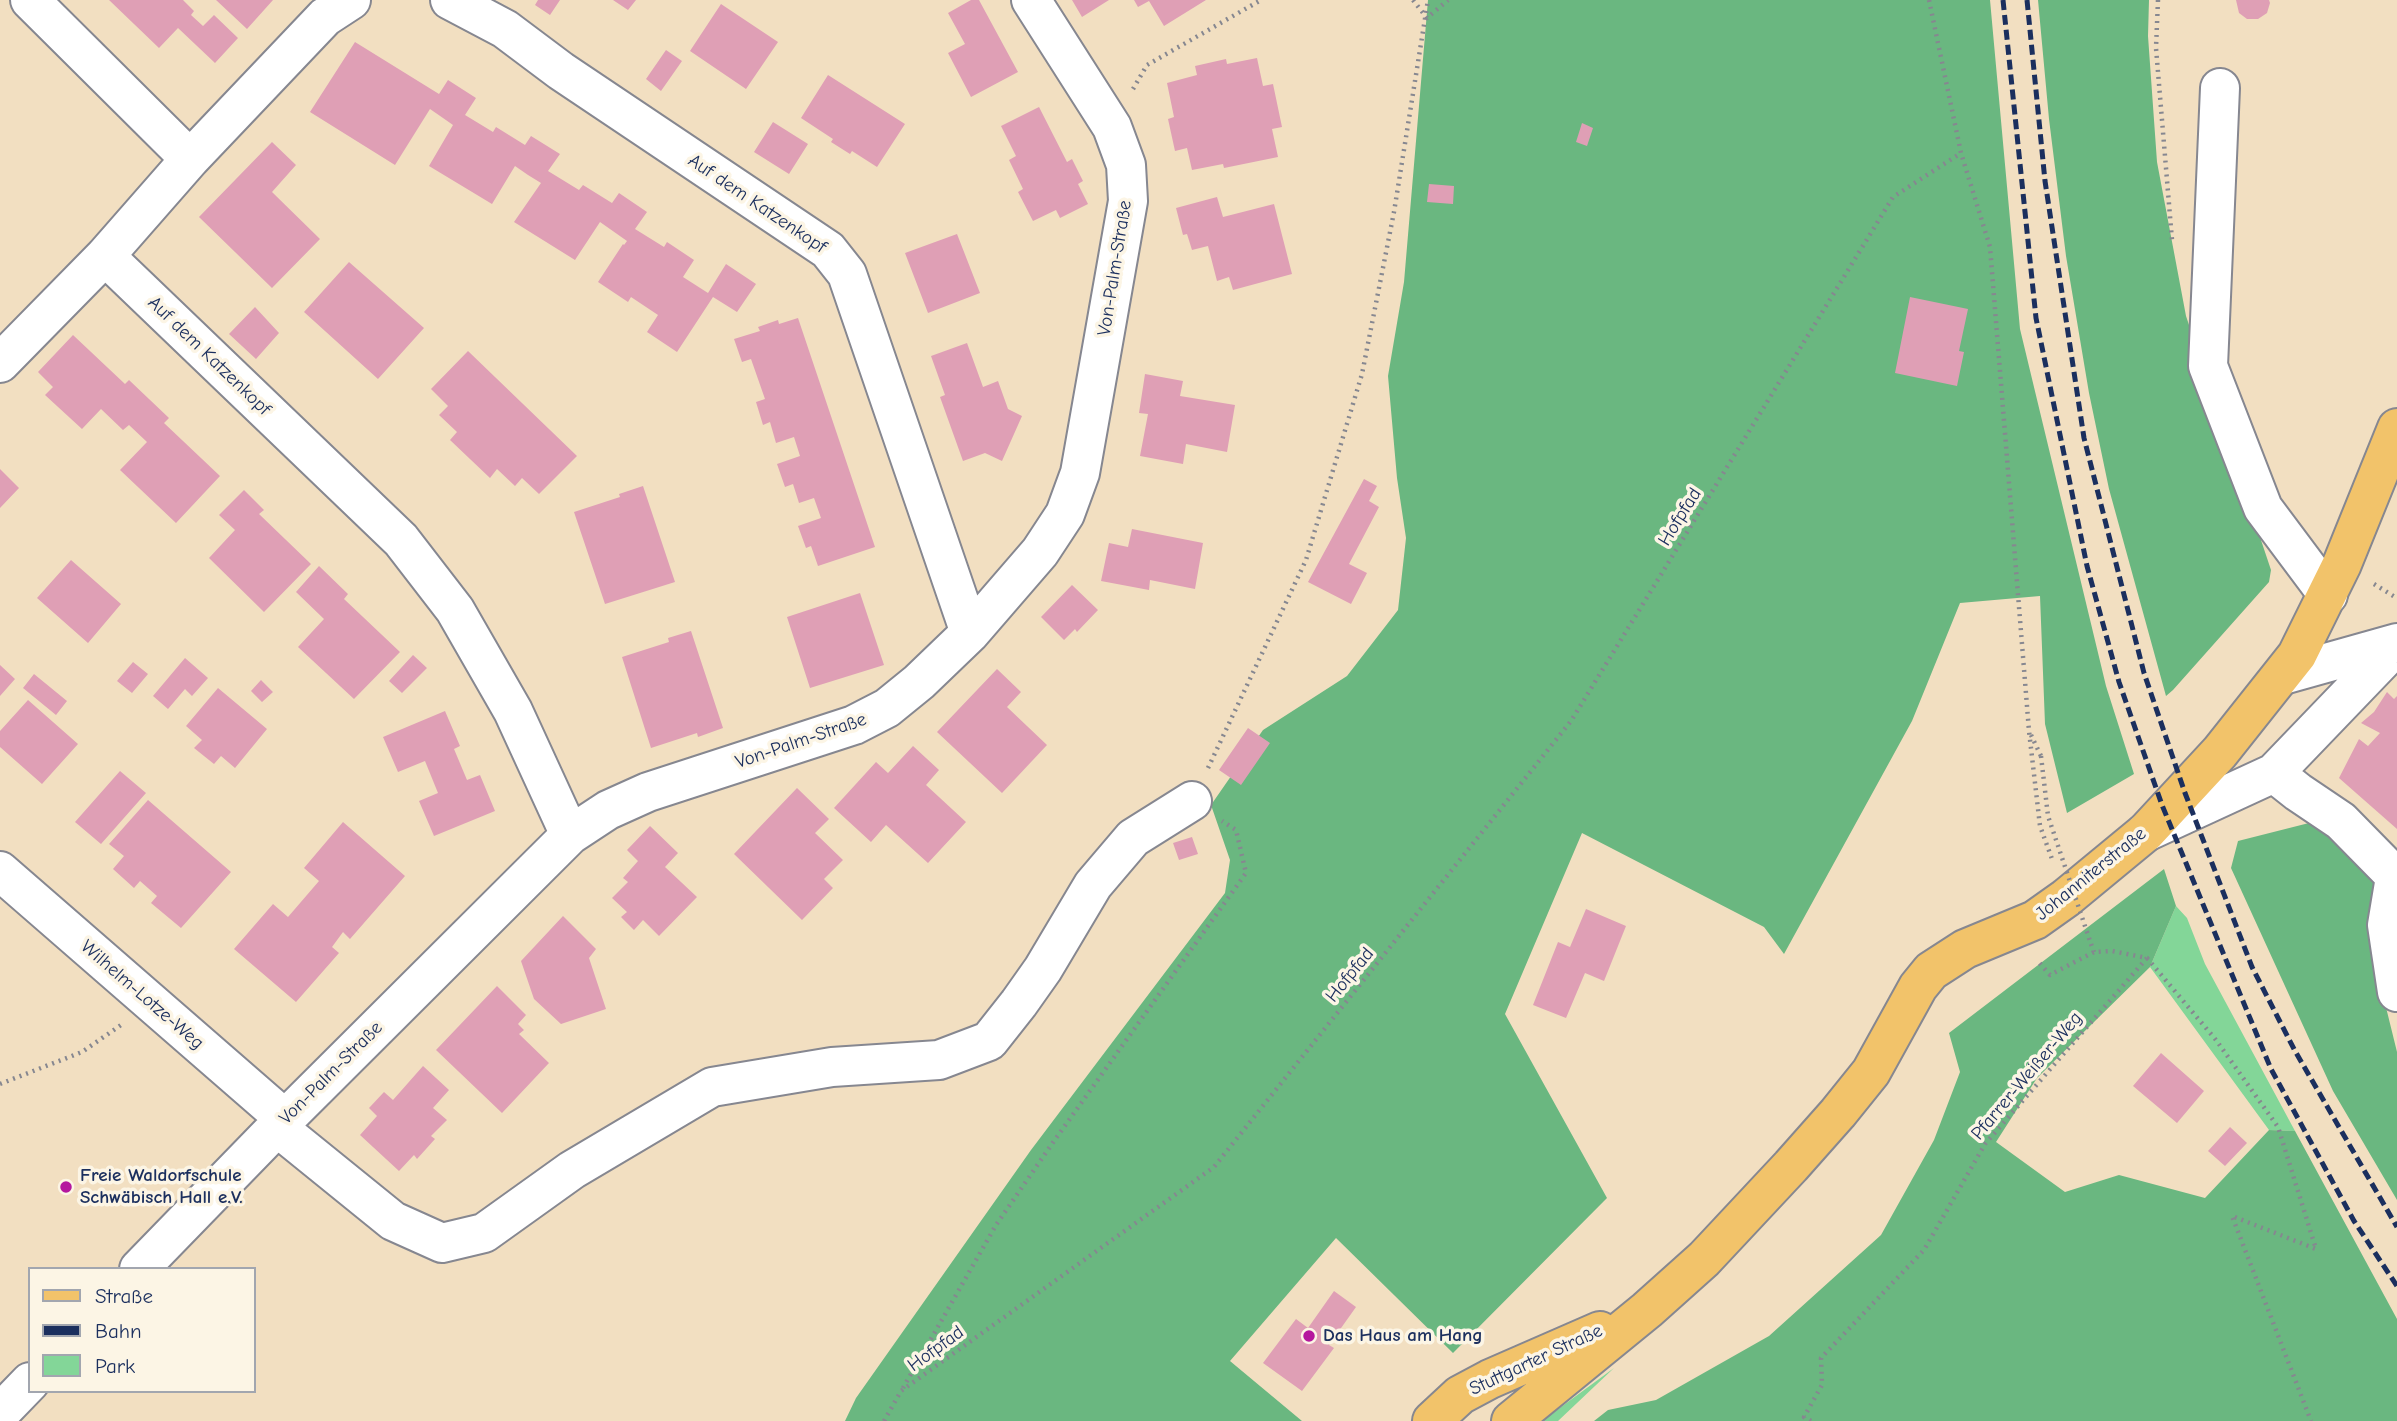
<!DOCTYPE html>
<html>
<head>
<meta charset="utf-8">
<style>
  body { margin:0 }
  #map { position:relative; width:2397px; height:1421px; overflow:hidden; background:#f2dfc1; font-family:"Comic Neue",sans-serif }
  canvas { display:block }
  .legend { position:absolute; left:28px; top:1267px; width:228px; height:126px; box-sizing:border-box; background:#fcf5e5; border:2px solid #a2a6af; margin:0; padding:9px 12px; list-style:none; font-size:21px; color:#1b2f5e }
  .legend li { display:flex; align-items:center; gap:14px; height:35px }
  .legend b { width:35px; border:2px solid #a2a6af }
</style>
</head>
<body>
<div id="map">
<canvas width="2397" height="1421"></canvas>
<ul class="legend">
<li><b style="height:9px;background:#f2c36a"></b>Straße</li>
<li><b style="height:9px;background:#1b2f5e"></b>Bahn</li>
<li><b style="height:19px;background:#83d698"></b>Park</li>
</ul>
</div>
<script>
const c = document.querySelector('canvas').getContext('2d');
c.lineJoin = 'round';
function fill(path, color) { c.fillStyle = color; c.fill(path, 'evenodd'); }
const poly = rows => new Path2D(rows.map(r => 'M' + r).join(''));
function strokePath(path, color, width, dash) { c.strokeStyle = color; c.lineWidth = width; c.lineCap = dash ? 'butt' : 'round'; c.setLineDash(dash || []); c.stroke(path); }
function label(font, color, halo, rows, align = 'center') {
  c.font = font + ' "Comic Neue",sans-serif'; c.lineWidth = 7; c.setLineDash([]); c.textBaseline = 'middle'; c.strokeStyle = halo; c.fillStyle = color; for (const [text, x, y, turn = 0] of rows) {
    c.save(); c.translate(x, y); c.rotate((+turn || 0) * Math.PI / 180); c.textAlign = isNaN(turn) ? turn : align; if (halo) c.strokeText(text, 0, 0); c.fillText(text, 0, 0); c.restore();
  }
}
const green = poly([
  [2176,906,2187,918,2205,964,2295,1131,2269,1130,2150,967],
  [1614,1368,1558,1421,1542,1421]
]);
const forest = poly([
  [1428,0,1990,0,2020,329,2106,686,2134,774,2067,813,2045,724,2040,596,1960,603,1912,721,1784,954,1764,927,1582,833,1505,1014,1607,1198,1453,1353,1336,1238,1230,1361,1302,1421,845,1421,856,1398,1031,1150,1225,893,1230,860,1211,805,1263,730,1347,676,1398,610,1406,538,1397,478,1388,376,1404,282],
  [2038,0,2149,0,2148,36,2157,162,2186,316,2271,570,2269,582,2173,690,2166,696,2109,489,2089,393,2066,256,2049,119],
  [2309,823,2324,823,2380,876,2381,987,2397,1052,2397,1200,2333,1091,2231,868,2238,841],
  [2164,869,2176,906,2150,967,2037,1078,1996,1142,2065,1192,2119,1175,2205,1198,2269,1130,2295,1131,2397,1319,2397,1421,1594,1421,1608,1410,1656,1400,1769,1336,1881,1235,1934,1140,1960,1072,1949,1033]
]);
const building = poly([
  [109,0,183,0,194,11,191,15,203,26,214,15,238,38,215,63,178,28,159,48],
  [216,0,273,0,247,29],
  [538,0,560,0,550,15,535,5],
  [613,0,636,0,628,10],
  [971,0,979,0,1018,72,971,97,948,53,965,44,948,13],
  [1072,0,1109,0,1082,17],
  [1134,0,1206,0,1164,26,1149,1,1138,7],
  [2236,0,2269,0,2270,3,2267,13,2258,19,2247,19,2239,13],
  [721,4,778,42,746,89,690,51],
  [355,42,439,94,448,80,476,98,465,115,493,132,496,127,525,145,531,136,560,154,548,171,579,190,583,185,612,203,619,193,647,212,635,229,664,247,667,242,694,260,683,277,708,293,726,264,756,284,737,312,713,297,677,352,647,332,658,315,631,297,628,302,598,282,623,244,624,245,627,241,600,222,575,260,514,222,541,183,528,175,515,166,492,204,429,166,453,125,443,118,430,109,395,165,310,112],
  [666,50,682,61,661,91,646,79],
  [1257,58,1263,86,1273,84,1282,127,1272,129,1278,157,1224,168,1223,164,1192,170,1187,148,1175,151,1168,119,1174,117,1167,83,1197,75,1195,66,1226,59,1227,64],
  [828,75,905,124,877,167,852,151,850,154,831,142,833,139,801,118],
  [1039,107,1067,162,1072,159,1083,181,1078,184,1088,204,1060,218,1056,210,1033,221,1018,192,1023,189,1009,160,1016,156,1001,126],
  [773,122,808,144,789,174,754,152],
  [1582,123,1593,128,1587,146,1576,142],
  [272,142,296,165,272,192,320,239,272,288,199,217],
  [1429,184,1454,186,1453,204,1427,202],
  [1217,197,1223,217,1274,204,1292,274,1233,290,1229,277,1217,281,1208,246,1192,250,1187,234,1183,235,1176,208],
  [957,234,980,293,928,313,905,253],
  [349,262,424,328,378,379,304,312],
  [1910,297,1968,309,1959,351,1964,352,1957,386,1895,373],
  [255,307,279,333,256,359,229,334],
  [798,318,875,547,818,566,811,546,806,548,798,526,821,518,814,498,799,503,793,484,785,487,777,464,800,456,794,437,776,443,770,422,763,425,756,402,765,399,751,359,742,362,734,339,760,331,758,327,778,320,779,324],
  [73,335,125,384,129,380,169,418,164,423,220,476,176,523,120,470,147,442,129,425,123,430,101,409,82,429,45,395,53,387,38,372],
  [967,343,983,387,998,381,1008,409,1022,416,1002,461,985,453,963,461,940,397,945,395,931,356],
  [468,351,577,456,539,494,522,478,515,486,497,469,490,478,450,440,457,432,439,415,448,406,431,389],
  [1145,374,1183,381,1180,396,1235,405,1227,452,1186,444,1183,464,1140,456,1148,414,1139,413],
  [0,469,19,488,0,508],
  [1364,479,1377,486,1369,501,1379,507,1349,564,1367,573,1351,604,1308,582],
  [643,486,675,582,605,604,574,512,620,497,619,494],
  [244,490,264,510,259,514,311,564,264,612,209,558,235,530,219,515],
  [1132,529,1203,543,1195,589,1150,580,1149,590,1101,581,1109,543,1128,547],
  [71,560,121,604,88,643,37,598],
  [319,566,348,594,344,599,400,652,354,699,298,647,324,619,296,592],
  [1072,585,1098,610,1077,632,1075,629,1064,640,1041,617],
  [860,593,884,665,810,688,787,617],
  [691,631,723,728,698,737,697,733,651,748,622,657,669,642,668,638],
  [413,655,427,668,402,693,389,681],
  [185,658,208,678,192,696,185,689,168,709,153,696],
  [133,662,148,674,132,693,117,681],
  [0,665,15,679,0,696],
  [997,669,1021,692,1007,707,1047,745,1002,793,937,732],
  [34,674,67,701,56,715,23,688],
  [261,680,273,692,262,702,251,691],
  [218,688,267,729,235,768,221,756,214,764,194,748,202,740,186,726],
  [2387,692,2394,699,2397,696,2397,829,2339,778,2359,739,2368,746,2380,733,2361,723,2374,712],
  [28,700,78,744,42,784,0,747,0,731],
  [445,711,460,746,454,749,467,780,480,775,495,811,434,836,419,801,438,793,425,761,398,772,383,737],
  [1248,728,1270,743,1241,785,1219,770],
  [913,746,939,770,926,785,966,822,928,863,886,825,871,842,834,808,876,762,888,773],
  [120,771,146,793,101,844,75,822],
  [797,788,829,819,815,833,843,860,824,879,833,888,802,920,734,854],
  [148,800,231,872,181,928,151,903,157,896,140,881,134,888,113,869,124,856,109,844],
  [343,822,405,876,350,939,343,932,332,947,339,953,296,1002,234,949,273,904,288,917,319,881,304,868],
  [650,826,678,853,665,867,697,897,659,936,643,920,634,930,621,917,627,912,612,898,628,882,623,878,638,861,627,850],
  [1192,837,1198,854,1179,860,1173,843],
  [1586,909,1626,926,1604,981,1585,973,1566,1018,1533,1005,1558,942,1570,947],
  [563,916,596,949,589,958,606,1009,561,1024,534,999,521,961],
  [497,986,526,1015,518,1024,524,1030,519,1034,549,1063,502,1113,436,1050],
  [2161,1053,2204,1091,2177,1123,2133,1086],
  [423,1066,449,1090,433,1108,447,1120,431,1136,435,1139,417,1159,414,1155,399,1171,360,1135,377,1116,369,1108,384,1092,393,1100],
  [2230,1127,2247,1143,2225,1166,2208,1151],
  [1334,1291,1356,1307,1329,1345,1334,1348,1302,1391,1263,1363,1296,1319,1308,1328]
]);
const path = poly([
  [1413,0,1427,18,1448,0],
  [1929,0,1961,153,1990,247,2029,731,2040,826,2052,859],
  [2158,0,2156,48,2172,240],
  [1133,89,1147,65,1261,0],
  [2374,584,2395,597],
  [2031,735,2041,756],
  [1208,768,1306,560,1362,374,1394,212,1428,0],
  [2091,944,2094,952],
  [2147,958,2216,1040,2278,1127,2316,1249,2232,1216,2311,1421],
  [0,1084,82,1052,121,1025],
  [903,1388,996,1225,1054,1141,1246,873,1236,830,1222,821],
  [884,1421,901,1391,1214,1167,1571,721,1893,197,1961,153],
  [1811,1421,1804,1417,1822,1385,1821,1358,1924,1250,1985,1144,2147,958,2112,951,2094,952,2050,975,2037,960]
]);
const minor = poly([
  [30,0,190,159],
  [450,0,505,29,561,71,828,250,847,274,970,633],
  [2220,88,2208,366,2263,508,2328,595],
  [105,256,401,540,455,610,513,711,570,835],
  [0,363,105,256,190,159,325,17,351,0],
  [2283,675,2397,643],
  [2274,773,2298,792,2341,821,2397,878],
  [2146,832,2274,773,2397,645],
  [0,871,285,1119],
  [2395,877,2387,925,2397,992],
  [277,1127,393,1221,442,1243,484,1233,572,1170,712,1087,832,1067,939,1060,989,1041,1019,1003,1043,969,1093,885,1133,838,1192,801],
  [139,1269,277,1127,570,835,608,810,648,792,854,725,887,708,919,682,970,633,1040,552,1065,514,1080,473,1128,201,1126,165,1112,127,1031,0],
  [0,1413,30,1382]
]);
const major = poly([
  [1432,1421,1460,1395,1490,1379,1600,1331],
  [1511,1421,1647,1310,1704,1259,1791,1166,1838,1113,1871,1072,1918,987,1931,971,1965,949,2035,920,2066,898,2146,832,2220,752,2297,655,2342,564,2397,428]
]);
const rail = poly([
  [2003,0,2036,318,2087,566,2119,682,2162,805,2271,1069,2354,1221,2397,1286],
  [2027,0,2045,181,2084,438,2144,673,2185,793,2252,967,2295,1051,2397,1227]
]);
const pathBridge = poly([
  [2041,756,2048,816,2091,944]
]);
const markers = [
  [66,1187,7,"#b5179e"],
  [1309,1336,7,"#b5179e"]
];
const streetNames = [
  ["Auf dem Katzenkopf",757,204,34],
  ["Von-Palm-Straße",1115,268,-81],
  ["Auf dem Katzenkopf",209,356,44],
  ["Hofpfad",1680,517,-58],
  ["Von-Palm-Straße",801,741,-19],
  ["Johanniterstraße",2091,874,-39],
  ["Hofpfad",1350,975,-51],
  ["Wilhelm-Lotze-Weg",142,995,41],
  ["Von-Palm-Straße",331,1073,-45],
  ["Pfarrer-Weißer-Weg",2027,1076,-50],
  ["Hofpfad",936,1349,-36],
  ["Stuttgarter Straße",1536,1360,-25]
];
const poiNames = [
  ["Freie Waldorfschule",80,1176],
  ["Schwäbisch Hall e.V.",80,1198],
  ["Das Haus am Hang",1323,1336]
];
fill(green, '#83d698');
fill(forest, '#6ab780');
fill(building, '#df9fb5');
strokePath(minor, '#868790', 42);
strokePath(major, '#868790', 42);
strokePath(path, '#868790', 4.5, [2, 5]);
strokePath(minor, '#fff', 38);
strokePath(major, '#f2c36a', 38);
strokePath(rail, '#1b2f5e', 5, [10, 5]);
strokePath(pathBridge, '#868790', 4.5, [2, 5]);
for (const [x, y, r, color] of markers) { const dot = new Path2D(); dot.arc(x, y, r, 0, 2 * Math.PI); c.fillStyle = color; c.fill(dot); strokePath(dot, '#fcf5e5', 2.5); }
label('19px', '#1b2f5e', '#fcf5e5', streetNames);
label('bold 19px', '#1b2f5e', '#fcf5e5', poiNames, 'left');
</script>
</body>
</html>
